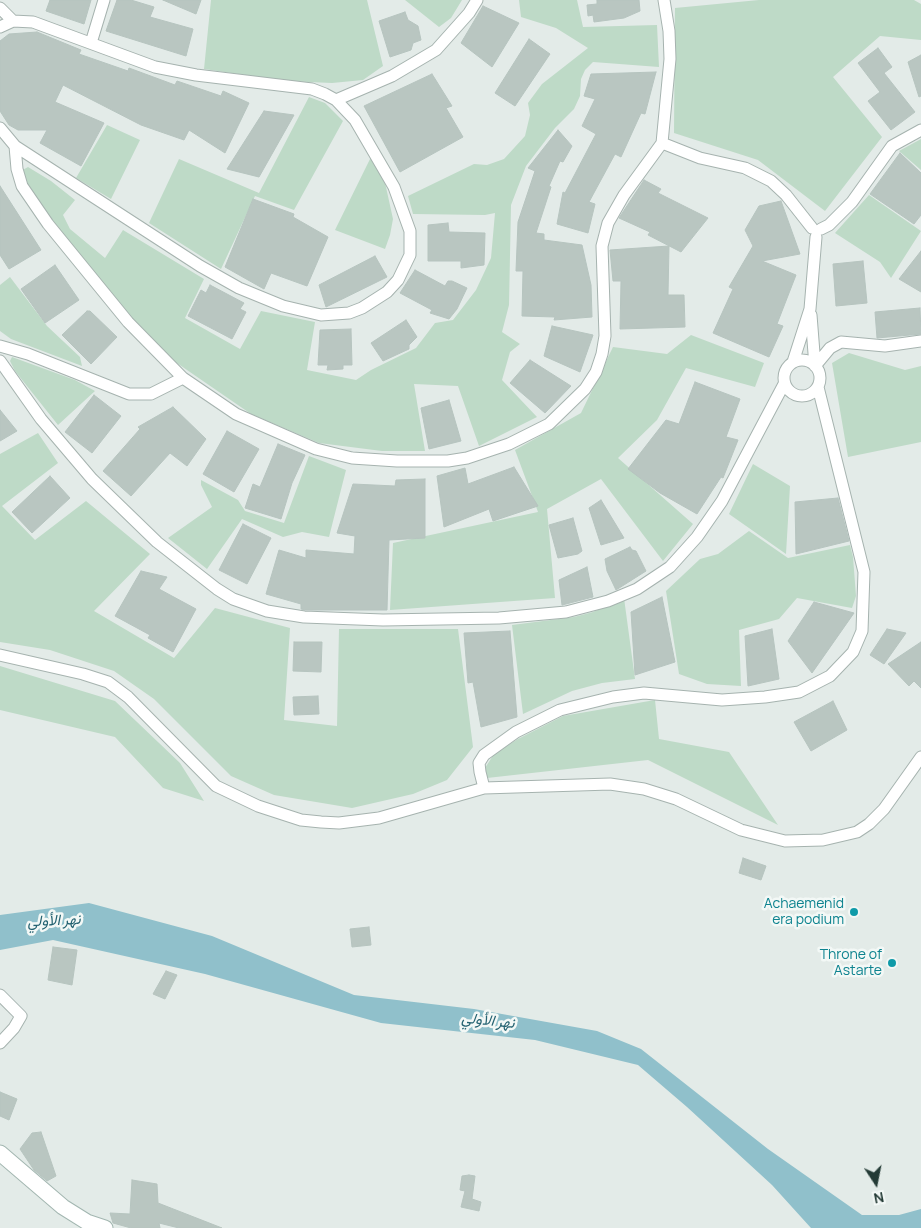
<!DOCTYPE html>
<html>
<head>
<meta charset="utf-8">
<style>
  body { margin:0 }
  #map { position:relative; width:921px; height:1228px; overflow:hidden; background:#e3ebe8; font-family:Manrope,sans-serif }
  canvas { display:block }
  .north { position:absolute; left:851px; top:1158px; width:50px; height:50px; -webkit-text-stroke:4px #f3f8f6; paint-order:stroke; rotate:169deg; font-size:14px; font-weight:700; line-height:20px; text-align:center; color:#243b36 }
  .north::after { content:''; display:block; margin:auto; width:18px; height:22px; background:#243b36; clip-path:polygon(50% 0,100% 100%,50% 72%,0 100%) }
</style>
</head>
<body>
<div id="map">
<canvas width="921" height="1228"></canvas>
<div class="north">N</div>
</div>
<script>
const c = document.querySelector('canvas').getContext('2d');
c.lineJoin = 'round';
function fill(path, color) { c.fillStyle = color; c.fill(path, 'evenodd'); }
const poly = rows => new Path2D(rows.map(r => 'M' + r).join(''));
function strokePath(path, color, width, dash) { c.strokeStyle = color; c.lineWidth = width; c.lineCap = dash ? 'butt' : 'round'; c.setLineDash(dash || []); c.stroke(path); }
function label(font, color, halo, rows, align = 'center') {
  c.font = font + ' Manrope,Vazirmatn,sans-serif'; c.lineWidth = 5; c.setLineDash([]); c.textBaseline = 'middle'; c.strokeStyle = halo; c.fillStyle = color; for (const [text, x, y, turn = 0] of rows) {
    c.save(); c.translate(x, y); c.rotate((+turn || 0) * Math.PI / 180); c.textAlign = isNaN(turn) ? turn : align; if (halo) c.strokeText(text, 0, 0); c.fillText(text, 0, 0); c.restore();
  }
}
const green = poly([
  [211,0,367,0,383,66,363,80,332,83,286,81,204,69],
  [405,0,462,0,451,18,439,27],
  [519,0,577,0,583,27,657,25,659,67,593,62,585,70,581,79,580,96,574,109,555,128,526,166,511,205,509,305,502,332,520,344,510,352,502,380,537,417,479,446,458,386,414,384,425,451,382,451,319,443,251,414,171,359,133,321,29,191,21,171,28,167,51,181,75,200,63,215,70,229,105,258,123,230,204,279,185,318,240,349,261,311,315,322,307,370,356,380,371,370,416,348,435,323,453,320,476,290,491,258,495,213,485,215,413,214,408,196,474,164,487,165,504,159,525,136,530,115,528,103,542,84,588,48,556,28,521,17],
  [759,0,914,0,921,4,921,40,880,36,833,77,882,137,825,211,758,160,674,133,675,8],
  [309,97,325,103,343,121,294,210,255,196,221,269,149,223,179,159,259,193],
  [107,125,140,140,111,199,76,178],
  [921,139,921,170,899,151],
  [371,157,384,178,393,219,390,235,385,249,335,230],
  [869,195,921,231,891,278,880,262,835,233],
  [10,277,47,326,80,357,82,366,11,339,0,331,0,285],
  [691,335,764,363,755,387,686,368,657,420,618,458,693,524,663,561,601,479,547,509,555,598,390,610,393,543,538,512,515,450,581,413,613,347,667,354],
  [849,353,905,370,921,366,921,442,848,457,832,363],
  [12,357,75,380,95,391,58,425,15,371,10,361],
  [38,433,58,463,2,506,35,540,86,501,150,554,94,611,174,658,215,608,290,628,284,720,337,726,339,629,458,629,473,747,447,780,413,794,352,808,274,795,231,776,154,699,114,671,50,650,0,642,0,454],
  [309,456,346,470,329,537,302,532,283,537,242,519,207,569,168,538,212,507,201,485,201,480,238,500,245,511,284,523],
  [753,464,790,486,786,554,729,514],
  [749,531,788,558,850,545,853,557,856,596,852,608,797,598,779,619,739,630,741,686,707,684,679,674,666,591,700,559,718,554],
  [624,598,635,679,602,683,572,691,523,714,512,625,574,617,593,612],
  [0,666,115,701,180,763,204,801,163,788,115,737,0,710],
  [655,700,659,739,729,752,778,825,648,760,487,778,485,768,494,754,518,739,563,716]
]);
const water = poly([
  [89,903,212,936,354,995,474,1009,597,1031,641,1049,768,1149,862,1215,899,1215,921,1209,921,1228,811,1228,772,1185,687,1107,638,1065,535,1040,381,1023,205,974,53,940,0,950,0,915]
]);
const building = poly([
  [50,0,91,0,84,24,46,11,50,0],
  [117,0,131,0,154,7,150,17,193,29,186,56,106,31,117,0],
  [163,0,201,0,196,14,163,0],
  [597,0,639,0,640,11,624,18,594,22,593,15,588,16,587,5,597,4,597,0],
  [483,6,519,23,492,67,461,43,483,6],
  [405,12,408,20,418,26,421,40,413,43,411,50,390,57,379,21,405,12],
  [37,32,81,50,79,54,128,71,129,68,175,85,177,81,221,96,223,91,249,103,225,153,189,130,184,140,141,125,63,85,55,102,104,123,81,166,40,143,47,130,18,130,9,125,0,111,0,41,9,34,37,32],
  [529,39,550,54,515,106,495,93,529,39],
  [878,48,892,67,884,73,915,112,891,130,868,101,880,92,858,63,878,48],
  [921,55,921,96,919,97,908,62,921,55],
  [656,72,645,114,641,113,621,157,615,154,589,202,595,204,588,233,557,224,563,192,565,193,596,134,582,126,595,99,584,96,591,74,656,72],
  [432,74,452,106,446,108,463,137,400,172,364,106,432,74],
  [264,111,294,115,259,177,227,169,264,111],
  [558,130,572,146,563,162,560,161,549,186,551,187,536,233,544,234,544,240,582,245,591,285,592,317,554,320,555,317,522,316,523,271,516,271,518,222,535,171,528,168,558,130],
  [900,153,921,173,921,215,914,224,870,194,900,153],
  [644,180,661,189,658,193,708,218,681,252,648,235,650,232,619,218,644,180],
  [0,186,41,250,9,269,0,255,0,186],
  [253,199,294,214,293,217,328,237,307,286,271,273,264,289,225,267,253,199],
  [781,201,800,254,762,261,796,275,777,324,783,326,769,357,713,333,733,289,729,287,753,246,745,230,759,206,781,201],
  [448,223,449,232,485,233,484,265,461,268,461,261,428,261,428,225,448,223],
  [669,246,668,295,684,295,685,327,620,329,621,281,613,281,610,250,669,246],
  [921,251,921,292,899,279,921,251],
  [375,256,387,277,326,307,319,285,375,256],
  [863,261,867,303,836,306,833,264,863,261],
  [55,265,79,300,45,323,21,289,55,265],
  [415,270,445,286,448,281,452,281,467,288,457,309,449,319,430,313,432,310,400,293,415,270],
  [210,285,244,303,240,309,246,312,232,339,188,316,201,290,206,293,210,285],
  [920,308,921,334,877,338,875,312,920,308],
  [87,311,90,311,117,337,91,364,62,335,87,311],
  [406,320,417,337,409,345,409,349,383,361,371,343,406,320],
  [552,326,593,335,580,372,544,356,552,326],
  [351,329,352,365,343,365,343,369,327,370,328,365,318,365,320,330,351,329],
  [530,360,571,386,545,413,510,383,530,360],
  [695,382,740,399,726,437,738,440,723,478,721,477,697,514,660,493,628,469,666,420,679,424,695,382],
  [94,395,121,416,92,453,65,432,94,395],
  [449,400,461,441,429,449,421,408,449,400],
  [173,407,206,439,187,466,170,453,131,496,103,471,140,429,138,427,173,407],
  [0,410,17,431,0,441,0,410],
  [227,431,259,449,234,492,203,474,227,431],
  [278,444,305,455,292,483,281,519,245,508,253,484,260,487,278,444],
  [514,467,538,506,493,521,489,509,444,527,437,476,465,468,468,484,514,467],
  [50,476,70,498,32,533,12,512,50,476],
  [425,479,425,538,389,540,387,610,305,610,301,609,301,604,266,594,279,550,306,558,306,550,354,554,355,536,337,533,353,484,395,486,396,480,425,479],
  [838,498,849,541,796,554,795,502,838,498],
  [601,500,624,538,601,545,589,508,601,500],
  [573,518,582,551,578,554,558,558,549,525,573,518],
  [243,524,271,538,247,584,219,570,243,524],
  [630,547,632,550,636,551,646,571,616,590,607,571,605,559,630,547],
  [587,567,593,597,562,605,559,580,587,567],
  [141,571,167,577,159,589,196,609,173,652,148,638,150,635,115,616,141,571],
  [662,597,675,662,635,675,631,612,662,597],
  [814,602,854,613,812,673,788,641,814,602],
  [772,629,779,679,748,686,745,636,772,629],
  [887,629,906,633,884,664,870,655,887,629],
  [510,631,517,717,481,727,473,682,468,683,464,633,510,631],
  [294,642,322,642,321,672,293,671,294,642],
  [921,642,921,688,914,681,909,686,888,664,921,642],
  [318,696,319,714,294,715,293,697,318,696],
  [833,701,847,730,811,751,794,722,833,701],
  [743,858,766,866,761,880,739,873,743,858],
  [369,927,371,945,352,947,350,929,369,927],
  [53,947,77,950,72,985,48,980,53,947],
  [166,971,177,975,165,999,153,994,166,971],
  [0,1092,17,1099,9,1120,0,1116,0,1092],
  [41,1132,56,1176,47,1181,34,1170,20,1149,32,1133,41,1132],
  [469,1175,475,1176,472,1199,481,1202,479,1211,461,1207,465,1191,460,1190,462,1176,469,1175],
  [132,1180,157,1184,158,1203,222,1228,179,1228,159,1223,160,1228,131,1228,113,1223,110,1213,130,1214,132,1180]
]);
const minor = poly([
  [0,8,13,21],
  [0,27,13,21,33,22,155,67,196,75,312,89,325,94,336,100,355,120,394,187,410,231,410,255,398,280,387,292,362,308,349,313,321,315,283,306,239,288,200,266,15,146,0,128],
  [91,43,104,0],
  [336,100,392,76,436,50,469,13,477,0],
  [662,143,700,158,745,168,771,181,786,195,812,228],
  [15,146,17,169,22,186,48,224,128,322,183,378,236,414,316,449,352,458,397,461,448,461,467,458,509,444,549,424,585,389,596,372,602,354,605,336,602,246,608,223,624,195,662,143,670,59,669,31,664,0],
  [821,229,829,225,852,202,892,146,921,130],
  [811,315,815,366],
  [0,346,28,354,129,394,151,394,183,378],
  '784 378a18 18 0 1 1 36 0a18 18 0 1 1-36 0Z',
  [0,361,41,419,92,479,157,542,217,589,233,599,267,611,304,617,383,620,499,618,566,612,608,601,637,589,670,567,697,537,722,501,784,384],
  [793,362,810,309,816,237],
  [815,366,830,348,841,342,885,346,921,341],
  [0,655,83,674,108,682,128,697,216,786,258,806,301,820,321,822,339,823,379,818,484,788,610,784,644,789,676,799,741,830,785,841,823,840,857,832,869,824,884,809,921,757],
  [484,788,480,772,479,763,484,755,516,732,560,710,613,697,644,693,722,700,765,697,799,692,830,676,853,652,862,631,864,572,818,387],
  [0,995,21,1016,14,1028,0,1043]
]);
const secondary = poly([
  [0,1153,63,1207,87,1222,105,1228]
]);
const markers = [
  [854,912,5,"#0f9aa8"],
  [892,963,5,"#0f9aa8"]
];
const cultureNames = [
  ["Achaemenid",844,904],
  ["era podium",844,920],
  ["Throne of",882,955],
  ["Astarte",882,971]
];
const waterNames = [
  ["نهر الأولي",54,921,-3],
  ["نهر الأولي",488,1021,6]
];
fill(green, '#bedac7');
fill(water, '#90c0cb');
fill(building, '#b9c6c1');
strokePath(building, '#b6c4bf', 1);
strokePath(minor, '#a6b3af', 13);
strokePath(secondary, '#a2b6b0', 17);
strokePath(minor, '#fff', 11);
strokePath(secondary, '#fff', 15);
for (const [x, y, r, color] of markers) { const dot = new Path2D(); dot.arc(x, y, r, 0, 2 * Math.PI); c.fillStyle = color; c.fill(dot); strokePath(dot, '#f3f8f6', 2); }
label('14px', '#0d838f', '#f3f8f6', cultureNames, 'right');
label('italic 15px', '#246271', '#f3f8f6', waterNames);
</script>
</body>
</html>
